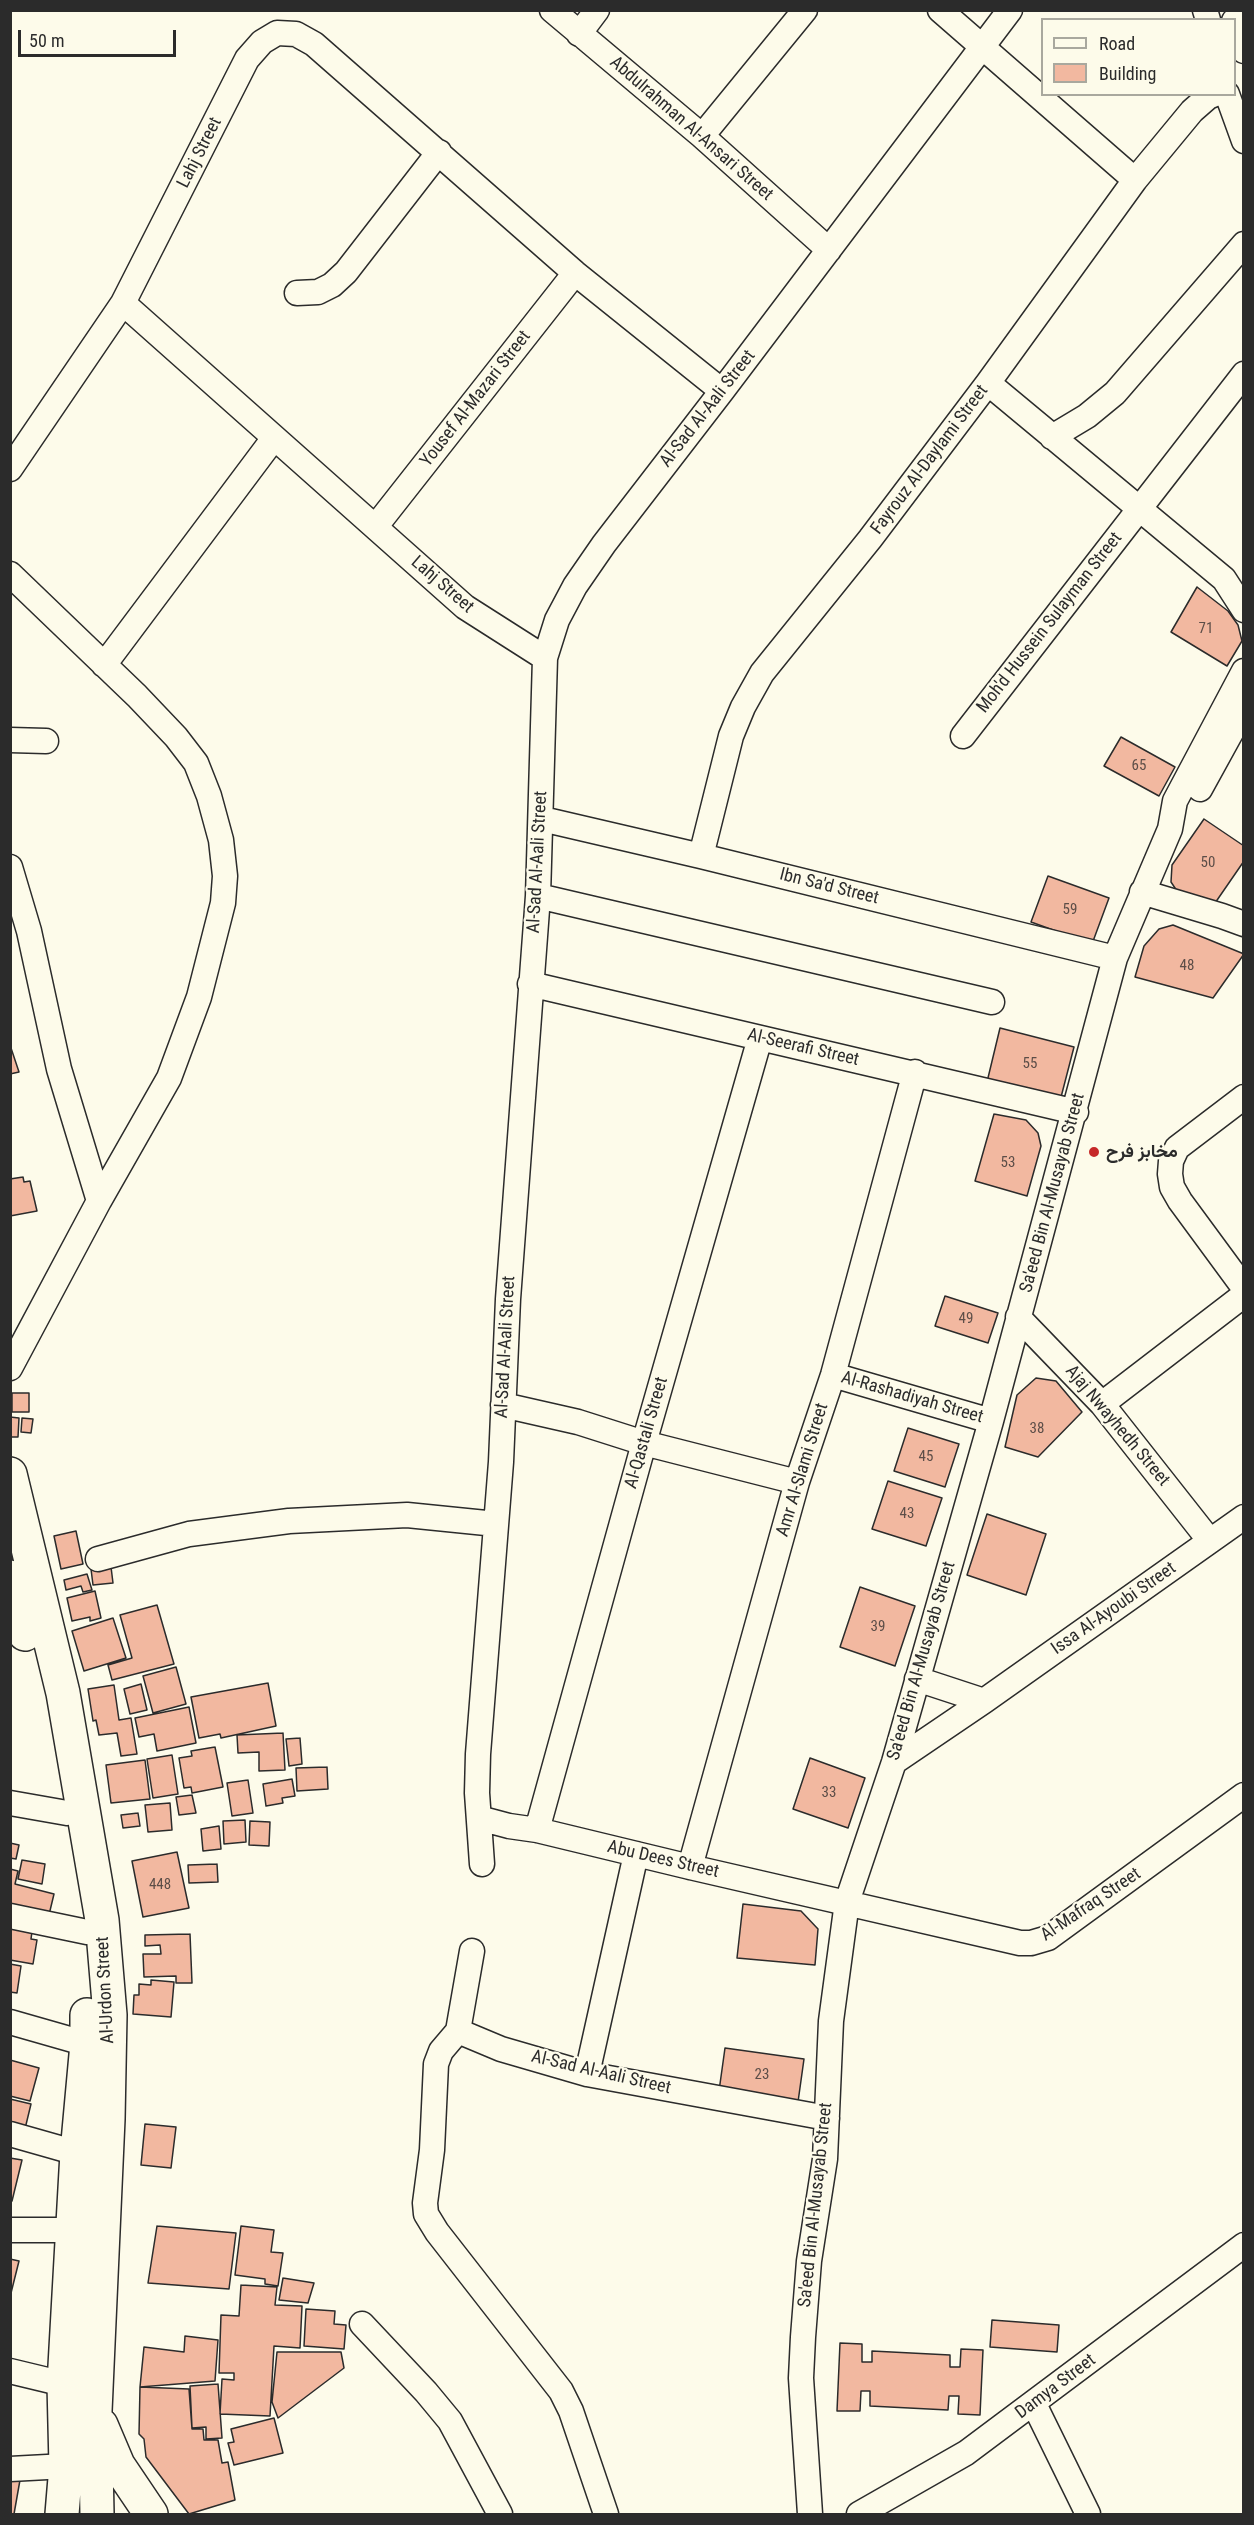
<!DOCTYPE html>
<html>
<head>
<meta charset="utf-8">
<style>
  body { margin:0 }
  #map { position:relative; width:1254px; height:2525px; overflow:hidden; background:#fdfbea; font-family:"Roboto Condensed",sans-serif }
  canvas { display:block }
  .frame { position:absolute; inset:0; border:12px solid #2b2b2b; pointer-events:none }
  .legend { position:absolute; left:1041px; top:18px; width:195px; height:78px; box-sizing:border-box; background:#fdfbea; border:2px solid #a9a89e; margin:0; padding:8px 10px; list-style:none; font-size:18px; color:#2b2b2b }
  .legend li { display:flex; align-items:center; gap:12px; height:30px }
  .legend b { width:30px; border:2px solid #a9a89e }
  .scale { position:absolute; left:18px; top:30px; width:158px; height:27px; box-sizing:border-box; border:3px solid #2b2b2b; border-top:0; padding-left:8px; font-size:18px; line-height:21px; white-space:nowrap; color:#2b2b2b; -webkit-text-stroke:4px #fdfbea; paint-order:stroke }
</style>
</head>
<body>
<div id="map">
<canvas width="1254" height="2525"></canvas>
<div class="frame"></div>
<ul class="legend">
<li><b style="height:8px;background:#fdfbea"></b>Road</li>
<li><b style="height:16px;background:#f2b8a0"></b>Building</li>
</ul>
<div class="scale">50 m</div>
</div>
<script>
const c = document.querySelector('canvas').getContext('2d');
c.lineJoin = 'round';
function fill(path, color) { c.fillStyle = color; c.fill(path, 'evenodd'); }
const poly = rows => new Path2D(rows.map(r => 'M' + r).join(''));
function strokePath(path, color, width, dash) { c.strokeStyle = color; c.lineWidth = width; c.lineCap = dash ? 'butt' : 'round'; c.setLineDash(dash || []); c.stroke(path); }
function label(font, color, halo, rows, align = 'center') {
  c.font = font + ' "Roboto Condensed",Vazirmatn,sans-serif'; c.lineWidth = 4.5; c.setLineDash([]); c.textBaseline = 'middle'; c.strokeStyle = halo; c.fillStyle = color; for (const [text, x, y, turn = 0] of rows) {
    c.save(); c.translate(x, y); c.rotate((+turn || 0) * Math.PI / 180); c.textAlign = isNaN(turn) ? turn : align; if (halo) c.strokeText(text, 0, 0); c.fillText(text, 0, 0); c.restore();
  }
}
const building = poly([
  [1197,587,1228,611,1238,625,1242,641,1227,666,1171,632,1197,587],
  [1121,737,1175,767,1159,796,1104,766,1121,737],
  [1204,819,1244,846,1244,861,1213,906,1181,897,1171,882,1172,865,1204,819],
  [1048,876,1109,898,1092,944,1031,922,1048,876],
  [1173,925,1244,954,1213,998,1135,977,1144,946,1159,929,1173,925],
  [1000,1028,1074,1047,1060,1101,987,1082,1000,1028],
  [10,1045,19,1072,10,1074,10,1045],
  [994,1114,1026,1120,1038,1133,1041,1146,1027,1196,975,1181,994,1114],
  [23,1177,24,1182,30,1181,37,1211,10,1216,10,1179,23,1177],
  [945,1296,998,1313,988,1343,935,1326,945,1296],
  [1036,1378,1056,1381,1082,1412,1038,1457,1005,1447,1017,1395,1036,1378],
  [12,1393,29,1393,29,1412,12,1412,12,1393],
  [10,1417,19,1418,18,1437,10,1437,10,1417],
  [22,1418,33,1419,31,1433,21,1432,22,1418],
  [908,1428,959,1444,945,1487,894,1471,908,1428],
  [888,1481,942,1498,926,1546,872,1529,888,1481],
  [987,1514,1046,1534,1026,1595,967,1575,987,1514],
  [76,1531,83,1564,61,1569,54,1536,76,1531],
  [111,1567,113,1583,93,1585,91,1569,111,1567],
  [87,1574,92,1590,83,1592,81,1586,66,1590,64,1580,87,1574],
  [860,1587,915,1606,895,1666,840,1647,860,1587],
  [95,1591,101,1618,90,1621,90,1617,72,1621,67,1598,95,1591],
  [157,1605,174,1664,112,1680,108,1665,132,1658,120,1615,157,1605],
  [113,1618,126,1658,84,1671,72,1631,113,1618],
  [176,1667,186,1704,153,1713,143,1676,176,1667],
  [268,1683,276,1726,221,1738,220,1734,199,1738,191,1697,268,1683],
  [141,1684,147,1710,130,1714,124,1689,141,1684],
  [114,1685,119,1720,131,1718,137,1754,121,1756,117,1733,99,1735,96,1720,93,1721,88,1689,114,1685],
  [189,1707,196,1743,157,1751,154,1734,139,1737,135,1718,189,1707],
  [283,1733,285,1770,259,1771,259,1752,238,1753,237,1735,283,1733],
  [300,1738,302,1764,289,1766,286,1739,300,1738],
  [215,1747,223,1787,192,1793,191,1787,184,1788,179,1758,192,1756,191,1751,215,1747],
  [172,1755,178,1794,153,1798,147,1759,172,1755],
  [810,1758,865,1778,848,1828,793,1809,810,1758],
  [145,1760,150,1799,111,1803,106,1765,145,1760],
  [327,1767,328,1789,297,1791,296,1768,327,1767],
  [292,1779,295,1796,282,1798,283,1803,266,1806,263,1784,292,1779],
  [248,1780,253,1813,232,1816,227,1783,248,1780],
  [192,1795,196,1813,179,1815,176,1797,192,1795],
  [170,1803,172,1830,148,1832,145,1805,170,1803],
  [138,1813,140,1826,123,1828,121,1815,138,1813],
  [245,1820,246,1842,224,1844,223,1821,245,1820],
  [250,1821,270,1822,269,1846,249,1845,250,1821],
  [219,1826,221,1849,203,1851,201,1829,219,1826],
  [10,1843,19,1845,16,1859,10,1858,10,1843],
  [177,1852,189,1908,143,1917,132,1861,177,1852],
  [22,1860,45,1864,42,1884,18,1879,22,1860],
  [217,1864,218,1882,189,1883,188,1865,217,1864],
  [10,1869,18,1871,15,1884,54,1894,48,1919,10,1909,10,1869],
  [743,1904,801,1911,818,1929,815,1965,737,1958,743,1904],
  [33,1924,31,1939,37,1940,33,1964,10,1960,10,1926,33,1924],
  [190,1934,192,1983,176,1983,176,1976,144,1977,143,1954,161,1954,160,1945,145,1946,145,1935,190,1934],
  [10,1964,21,1966,17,1993,10,1992,10,1964],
  [151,1980,174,1982,171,2017,133,2014,134,1995,139,1995,139,1984,151,1985,151,1980],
  [725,2048,804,2059,798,2102,719,2091,725,2048],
  [10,2060,39,2068,30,2101,10,2096,10,2060],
  [10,2099,31,2104,24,2133,10,2130,10,2099],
  [145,2124,176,2127,171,2168,141,2165,145,2124],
  [10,2158,22,2160,12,2201,10,2201,10,2158],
  [157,2226,236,2233,229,2289,148,2283,157,2226],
  [241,2226,274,2230,271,2252,283,2253,278,2286,265,2284,265,2279,235,2275,241,2226],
  [10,2259,19,2261,10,2297,10,2259],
  [283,2278,314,2283,308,2303,279,2300,283,2278],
  [241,2285,277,2287,275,2305,302,2306,300,2348,274,2346,270,2416,220,2414,222,2379,234,2380,234,2373,219,2373,221,2315,239,2316,241,2285],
  [306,2309,335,2311,334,2324,346,2325,344,2349,304,2346,306,2309],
  [992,2320,1059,2325,1057,2352,990,2347,992,2320],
  [185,2336,218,2340,215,2381,140,2387,144,2347,184,2352,185,2336],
  [840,2343,862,2344,862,2362,872,2362,872,2351,950,2355,950,2367,960,2367,961,2349,983,2350,980,2415,958,2414,959,2396,949,2396,948,2410,870,2406,870,2391,861,2391,860,2411,837,2411,840,2343],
  [277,2352,341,2352,344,2368,278,2418,272,2402,277,2352],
  [218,2384,222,2438,206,2439,206,2427,192,2428,190,2386,218,2384],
  [140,2387,189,2389,192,2429,203,2429,204,2440,218,2440,222,2463,228,2462,235,2500,189,2514,146,2457,144,2439,139,2434,140,2387],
  [274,2418,283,2453,234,2465,228,2443,234,2442,231,2429,274,2418],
  [10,2478,20,2480,14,2514,10,2514,10,2478]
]);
const minor = poly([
  [552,10,702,136,829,250],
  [940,10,1135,180],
  [1205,10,1208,20],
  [1234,21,1244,51],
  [579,34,597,10],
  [1227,94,1244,141],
  [702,136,805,10],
  [297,293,318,292,332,285,346,272,439,152],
  [123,303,465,607,545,658],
  [988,383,1224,579,1244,610],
  [1052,437,1087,416,1115,393,1244,244],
  [10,469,123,303,247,59,262,42,277,33,296,34,314,44,575,273,722,391],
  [376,526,575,273],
  [10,574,137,696,176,737,196,763,209,796,221,840,225,876,223,903,199,997,169,1078,99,1201,10,1368],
  [104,665,274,438],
  [963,736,1244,374],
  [10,740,46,741],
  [1200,789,1244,709],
  [542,819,701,856,1115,958],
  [701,856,731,736,743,707,762,673,870,539,988,383,1135,180,1192,111,1208,97,1215,94],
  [10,867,29,931,59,1069,99,1201],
  [1142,892,1222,916,1244,924],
  [538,896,992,1002],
  [530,984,1076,1112],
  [1244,1097,1177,1148,1171,1161,1170,1174,1172,1187,1180,1201,1244,1288],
  [1018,1317,1102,1404,1210,1541],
  [833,1375,991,1421],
  [1102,1404,1244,1295],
  [503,1405,578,1422,644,1443,797,1482],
  [98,1559,189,1534,289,1521,407,1515,496,1524],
  [917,1679,984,1701],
  [894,1762,984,1701,1244,1517],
  [10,1803,67,1813],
  [479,1818,509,1826,537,1830,690,1867,1020,1943,1031,1943,1048,1938,1244,1795],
  [537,1830,644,1443,760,1038],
  [482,1864,477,1793,478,1754,501,1462,508,1299,538,896,545,658,557,620,575,586,604,544,722,391,1010,10],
  [690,1867,797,1482,833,1375,915,1072],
  [10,1916,87,1932],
  [472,1951,458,2031,441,2051,436,2064,432,2150,425,2203,426,2214,437,2232,561,2391,571,2411,606,2514],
  [10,2022,87,2044],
  [458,2031,501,2049,587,2074,827,2118],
  [587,2074,636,1854],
  [10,2134,77,2153],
  [10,2230,72,2230],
  [362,2324,426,2392,450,2421,500,2514],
  [10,2371,64,2384],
  [1034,2404,1088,2514],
  [10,2469,66,2466],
  [810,2514,801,2378,803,2337,809,2261,825,2159,831,2021,847,1902,894,1762,991,1421,1115,958,1170,829,1175,801,1244,671],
  [859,2514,966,2453,1244,2245]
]);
const highway = poly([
  [10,1474,63,1693,102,1920,110,2015,108,2119,95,2411,97,2514],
  [10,1577,25,1634],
  [101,2425,118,2465,151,2514],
  [62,2514,66,2466,64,2384,77,2153,87,2044,87,2015]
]);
const markers = [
  [1094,1152,6,"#c62828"]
];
const numberNames = [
  ["71",1206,629],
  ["65",1139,766],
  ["50",1208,863],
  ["59",1070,910],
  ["48",1187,966],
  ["55",1030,1064],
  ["53",1008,1163],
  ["49",966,1319],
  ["38",1037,1429],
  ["45",926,1457],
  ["43",907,1514],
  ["39",878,1627],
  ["33",829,1793],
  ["448",160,1885],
  ["23",762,2075]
];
const streetNames = [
  ["Abdulrahman Al-Ansari Street",691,129,41],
  ["Lahj Street",200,153,-63],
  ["Yousef Al-Mazari Street",476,399,-52],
  ["Al-Sad Al-Aali Street",708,409,-52],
  ["Fayrouz Al-Daylami Street",930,460,-53],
  ["Lahj Street",442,585,41],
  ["Moh'd Hussein Sulayman Street",1050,623,-52],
  ["Al-Sad Al-Aali Street",538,862,-87],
  ["Ibn Sa'd Street",829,887,14],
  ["Al-Seerafi Street",803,1048,13],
  ["Sa'eed Bin Al-Musayab Street",1053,1193,-75],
  ["Al-Sad Al-Aali Street",506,1347,-87],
  ["Al-Rashadiyah Street",912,1398,16],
  ["Ajaj Nwayhedh Street",1117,1426,50],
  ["Al-Qastali Street",647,1433,-74],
  ["Amr Al-Slami Street",803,1470,-73],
  ["Issa Al-Ayoubi Street",1114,1609,-35],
  ["Sa'eed Bin Al-Musayab Street",922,1661,-74],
  ["Abu Dees Street",663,1860,13],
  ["Al-Mafraq Street",1091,1905,-34],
  ["Al-Urdon Street",106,1990,-93],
  ["Al-Sad Al-Aali Street",601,2073,13],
  ["Sa'eed Bin Al-Musayab Street",816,2205,-84],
  ["Damya Street",1056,2387,-37]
];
const poiNames = [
  ["مخابز فرح",1106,1152]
];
fill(building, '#f2b8a0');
strokePath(building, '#2b2b2b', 1.5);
strokePath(minor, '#2b2b2b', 27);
strokePath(highway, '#2b2b2b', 36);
strokePath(minor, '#fdfbea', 24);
strokePath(highway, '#fdfbea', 33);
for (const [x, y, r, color] of markers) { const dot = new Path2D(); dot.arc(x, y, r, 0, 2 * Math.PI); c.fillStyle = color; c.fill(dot); strokePath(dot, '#fdfbea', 2); }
label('15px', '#5d4e48', null, numberNames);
label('18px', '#2b2b2b', '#fdfbea', streetNames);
label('bold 18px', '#2b2b2b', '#fdfbea', poiNames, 'left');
</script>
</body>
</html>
